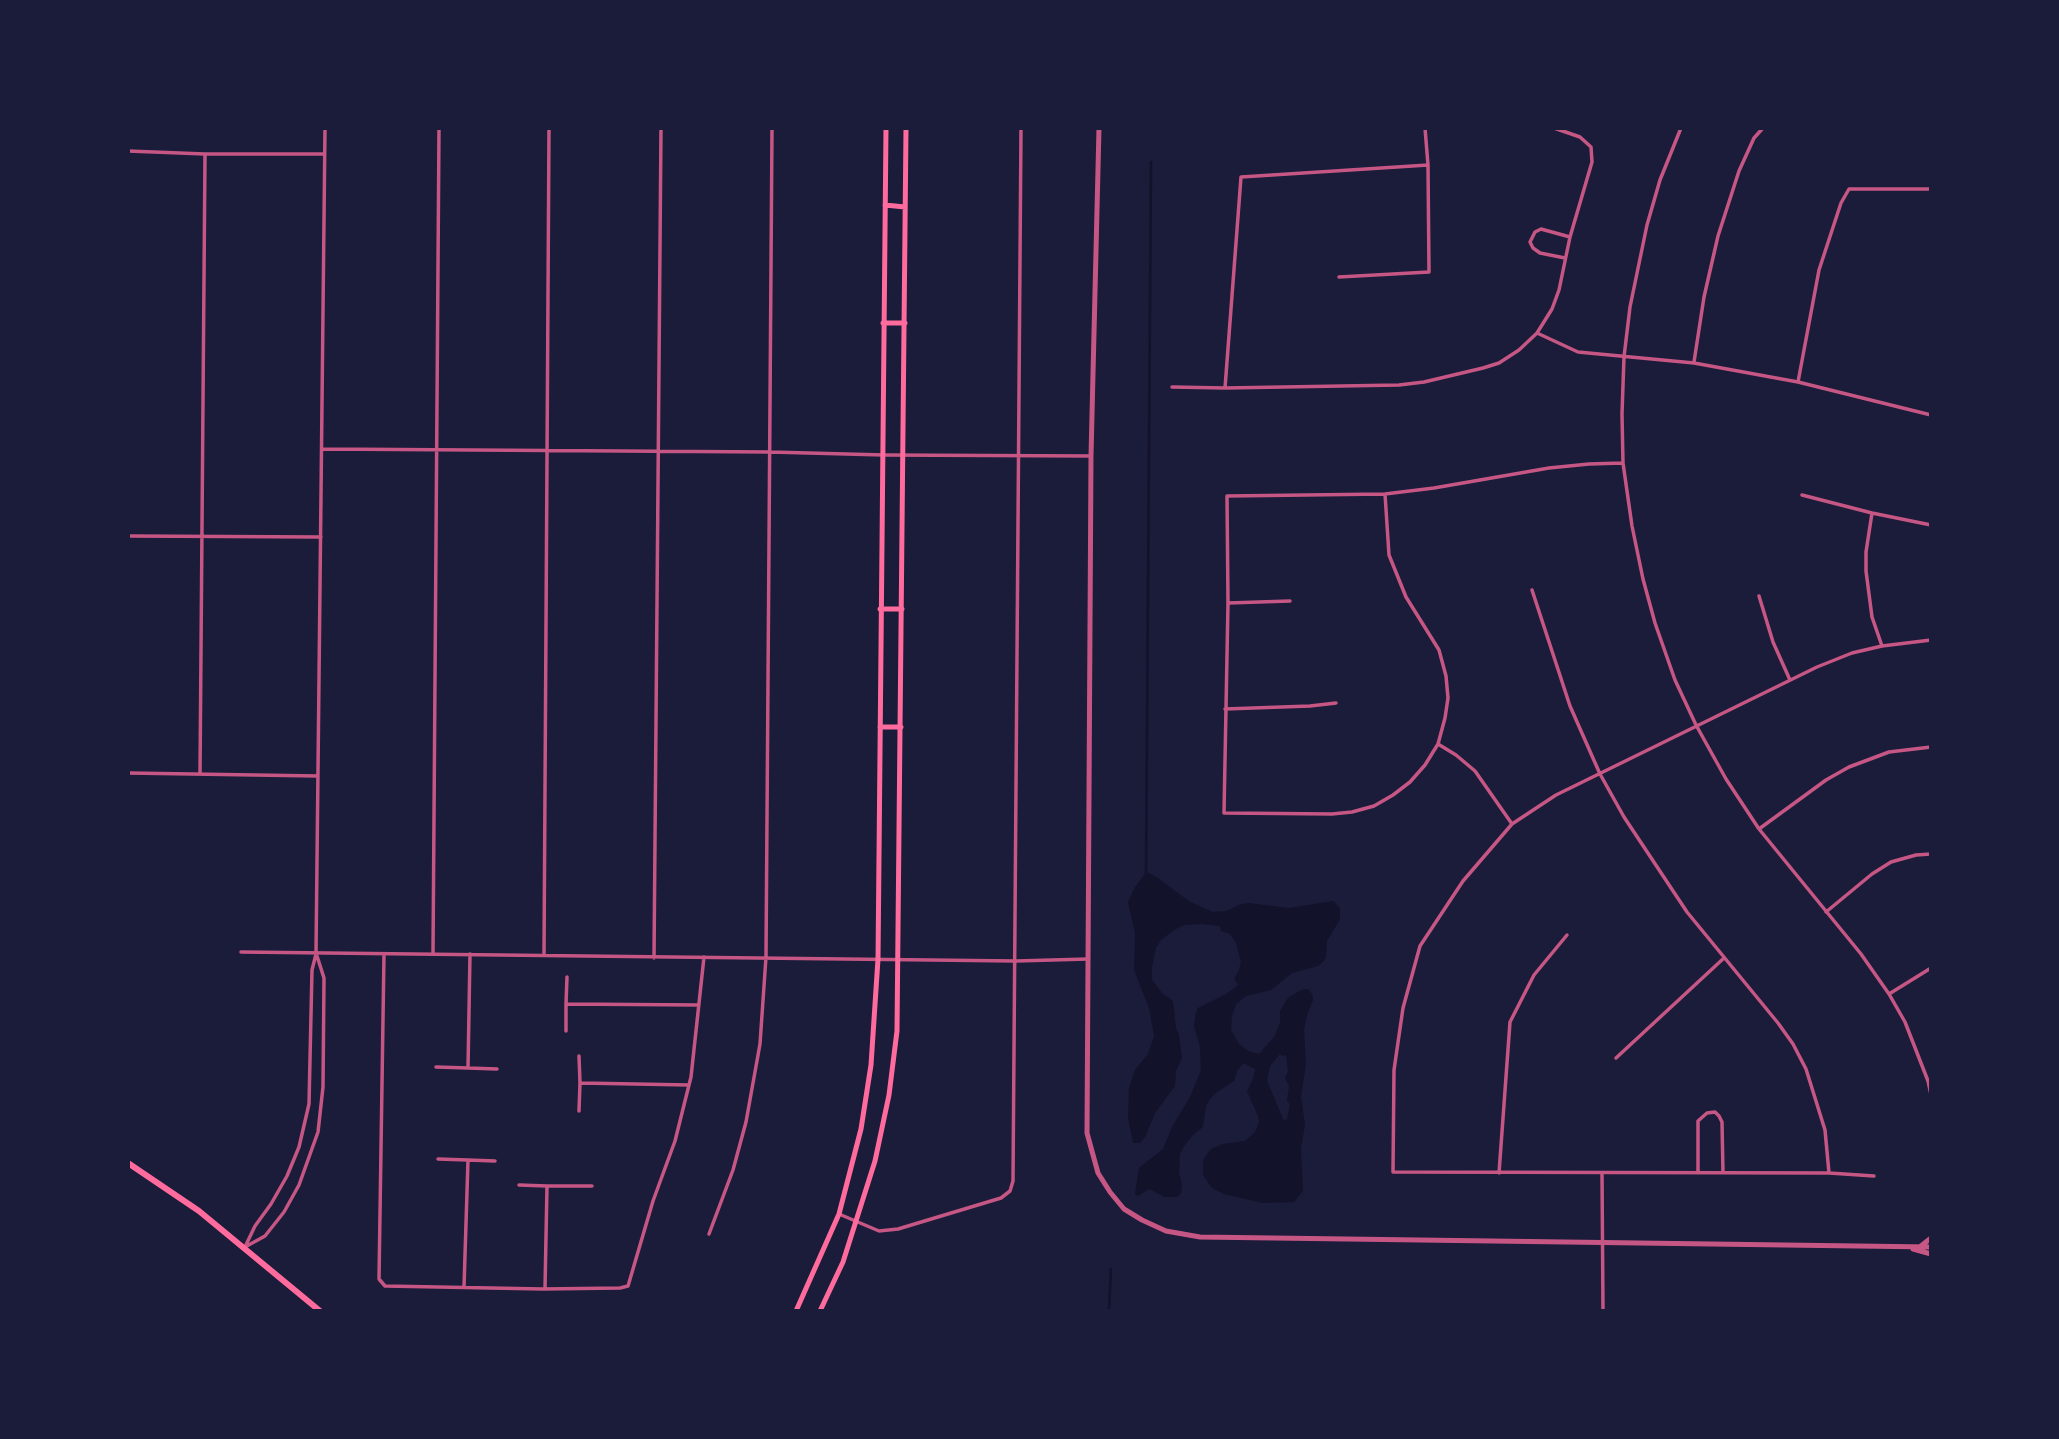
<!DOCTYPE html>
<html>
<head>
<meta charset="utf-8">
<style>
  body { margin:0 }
  #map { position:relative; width:2059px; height:1439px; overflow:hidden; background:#1b1b3a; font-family:Roboto,sans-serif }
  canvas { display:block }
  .frame { position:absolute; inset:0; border:130px solid #1b1b3a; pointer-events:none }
</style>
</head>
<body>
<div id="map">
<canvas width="2059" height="1439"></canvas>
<div class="frame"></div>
</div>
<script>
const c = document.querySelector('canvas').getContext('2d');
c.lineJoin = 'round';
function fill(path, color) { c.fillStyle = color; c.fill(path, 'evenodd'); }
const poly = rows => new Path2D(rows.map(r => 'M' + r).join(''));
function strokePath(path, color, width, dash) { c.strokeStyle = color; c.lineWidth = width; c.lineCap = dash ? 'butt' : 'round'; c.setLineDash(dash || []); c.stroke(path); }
const water = poly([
  [1149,873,1158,878,1190,902,1213,912,1226,911,1241,904,1248,903,1289,908,1333,901,1340,908,1340,919,1327,941,1326,957,1323,962,1318,966,1292,973,1271,990,1246,996,1236,1004,1232,1016,1231,1030,1239,1044,1248,1051,1259,1054,1274,1037,1280,1023,1280,1011,1288,998,1301,990,1308,989,1312,994,1313,1000,1308,1012,1304,1029,1306,1064,1301,1097,1305,1125,1301,1148,1303,1191,1294,1202,1263,1203,1224,1194,1212,1188,1203,1175,1203,1160,1211,1149,1223,1144,1245,1141,1254,1133,1257,1128,1259,1121,1258,1116,1247,1091,1253,1079,1255,1069,1243,1063,1237,1071,1234,1081,1217,1092,1210,1099,1206,1106,1203,1127,1193,1135,1184,1146,1180,1154,1179,1173,1182,1185,1181,1193,1177,1197,1165,1197,1149,1189,1138,1196,1135,1194,1139,1168,1163,1149,1172,1127,1190,1097,1201,1070,1200,1047,1194,1026,1196,1012,1198,1008,1226,994,1238,985,1234,979,1239,970,1241,962,1236,943,1230,934,1221,931,1220,926,1202,924,1184,925,1174,930,1161,940,1156,948,1152,967,1152,980,1162,993,1173,1001,1176,1028,1179,1035,1182,1058,1176,1071,1175,1086,1155,1113,1145,1137,1140,1143,1133,1143,1128,1117,1129,1088,1135,1070,1148,1054,1154,1036,1149,1008,1134,970,1135,933,1128,902,1135,887,1144,875],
  [1280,1054,1283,1056,1286,1055,1288,1071,1285,1078,1289,1086,1287,1101,1290,1104,1287,1119,1284,1121,1267,1081,1270,1066]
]);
const stream = poly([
  [1146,876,1151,162],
  [1109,1311,1111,1269]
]);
const minor = poly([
  [1681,128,1660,180,1647,225,1630,307,1624,357,1622,414,1623,463,1632,526,1643,579,1655,623,1675,680,1696,725,1726,779,1759,829,1861,954,1889,994,1905,1022,1928,1081,1931,1095],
  [128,151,205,154,324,154],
  [1565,258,1540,253,1533,248,1530,242,1535,232,1541,229,1570,237],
  [1339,277,1429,272,1428,165,1425,128],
  [1537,333,1578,352,1694,363,1798,382,1931,415],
  [1694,362,1704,297,1718,236,1739,171,1754,138,1763,128],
  [1798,382,1819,270,1841,203,1849,189,1931,189],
  [1172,387,1225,388,1399,385,1424,382,1483,368,1499,363,1519,350,1537,333,1552,309,1559,290,1570,237,1592,162,1591,147,1580,137,1554,128],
  [1225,388,1241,177,1428,165],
  [323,449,770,452,884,455,1091,456],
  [1385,494,1389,555,1406,597,1439,650,1446,676,1448,698,1445,718,1438,744,1425,765,1410,782,1393,795,1374,806,1352,812,1332,814,1224,813,1228,603,1227,496,1385,494,1434,488,1549,468,1589,464,1623,463],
  [1802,495,1872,513,1931,525],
  [1872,513,1866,552,1866,571,1872,617,1882,646],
  [128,536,321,537],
  [1532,590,1570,706,1600,774,1624,817,1687,912,1778,1023,1793,1044,1806,1069,1825,1130,1829,1173],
  [1759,596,1773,642,1790,680],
  [1228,603,1290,601],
  [1225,709,1310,706,1336,703],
  [1438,744,1456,755,1475,771,1512,824],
  [128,773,318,776],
  [200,774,205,154],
  [1759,829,1826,780,1849,767,1889,752,1931,747],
  [1826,912,1872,874,1891,862,1916,855,1931,854],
  [241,952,1016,961,1088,959],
  [384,954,379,1279,385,1286,543,1289,620,1288,628,1286,653,1201,675,1141,691,1077,704,957],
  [433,954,439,128],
  [544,955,549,128],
  [654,958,661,128],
  [567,977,566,1004,699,1005],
  [1889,994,1931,968],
  [566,1031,566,1004],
  [579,1056,580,1083,689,1085],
  [1616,1058,1724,958],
  [436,1067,468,1068,470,954],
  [468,1068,497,1069],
  [579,1111,580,1083],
  [438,1159,468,1160],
  [1499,1173,1510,1022,1534,975,1567,935],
  [1602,1173,1603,1311],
  [1698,1173,1698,1121,1707,1113,1715,1112,1719,1116,1722,1122,1723,1173],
  [1874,1176,1829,1173,1393,1172,1394,1070,1403,1008,1420,946,1463,881,1512,824,1556,795,1817,667,1852,653,1882,646,1931,640],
  [519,1185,547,1186],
  [839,1214,879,1231,898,1229,1001,1198,1010,1191,1013,1181,1021,128],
  [709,1234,733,1170,746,1122,760,1044,766,957,772,128],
  [245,1247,255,1226,271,1204,287,1176,299,1147,309,1104,312,970,316,954,325,128],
  [245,1247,265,1236,284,1212,299,1185,318,1132,323,1087,324,978,317,956],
  [464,1287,468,1160,495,1161],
  [545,1288,547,1186,592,1186]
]);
const tertiary = poly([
  [1099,128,1091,456,1087,1133,1098,1173,1110,1192,1124,1209,1142,1220,1166,1231,1200,1237,1931,1247],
  [1921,1246,1931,1238],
  [1913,1249,1931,1254]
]);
const secondary = poly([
  [885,205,905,207],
  [883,323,905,323],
  [880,609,902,609],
  [880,727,901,727],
  [796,1311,839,1214,861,1129,871,1065,878,959,886,128],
  [820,1311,843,1262,875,1161,889,1095,897,1031,906,128]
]);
const primary = poly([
  [128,1163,199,1211,320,1311]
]);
fill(water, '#12122b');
strokePath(stream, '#12122b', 2.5);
strokePath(minor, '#c65784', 3.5);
strokePath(tertiary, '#c65784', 5);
strokePath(secondary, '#ff6b9d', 5);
strokePath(primary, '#ff6b9d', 6);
</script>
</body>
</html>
